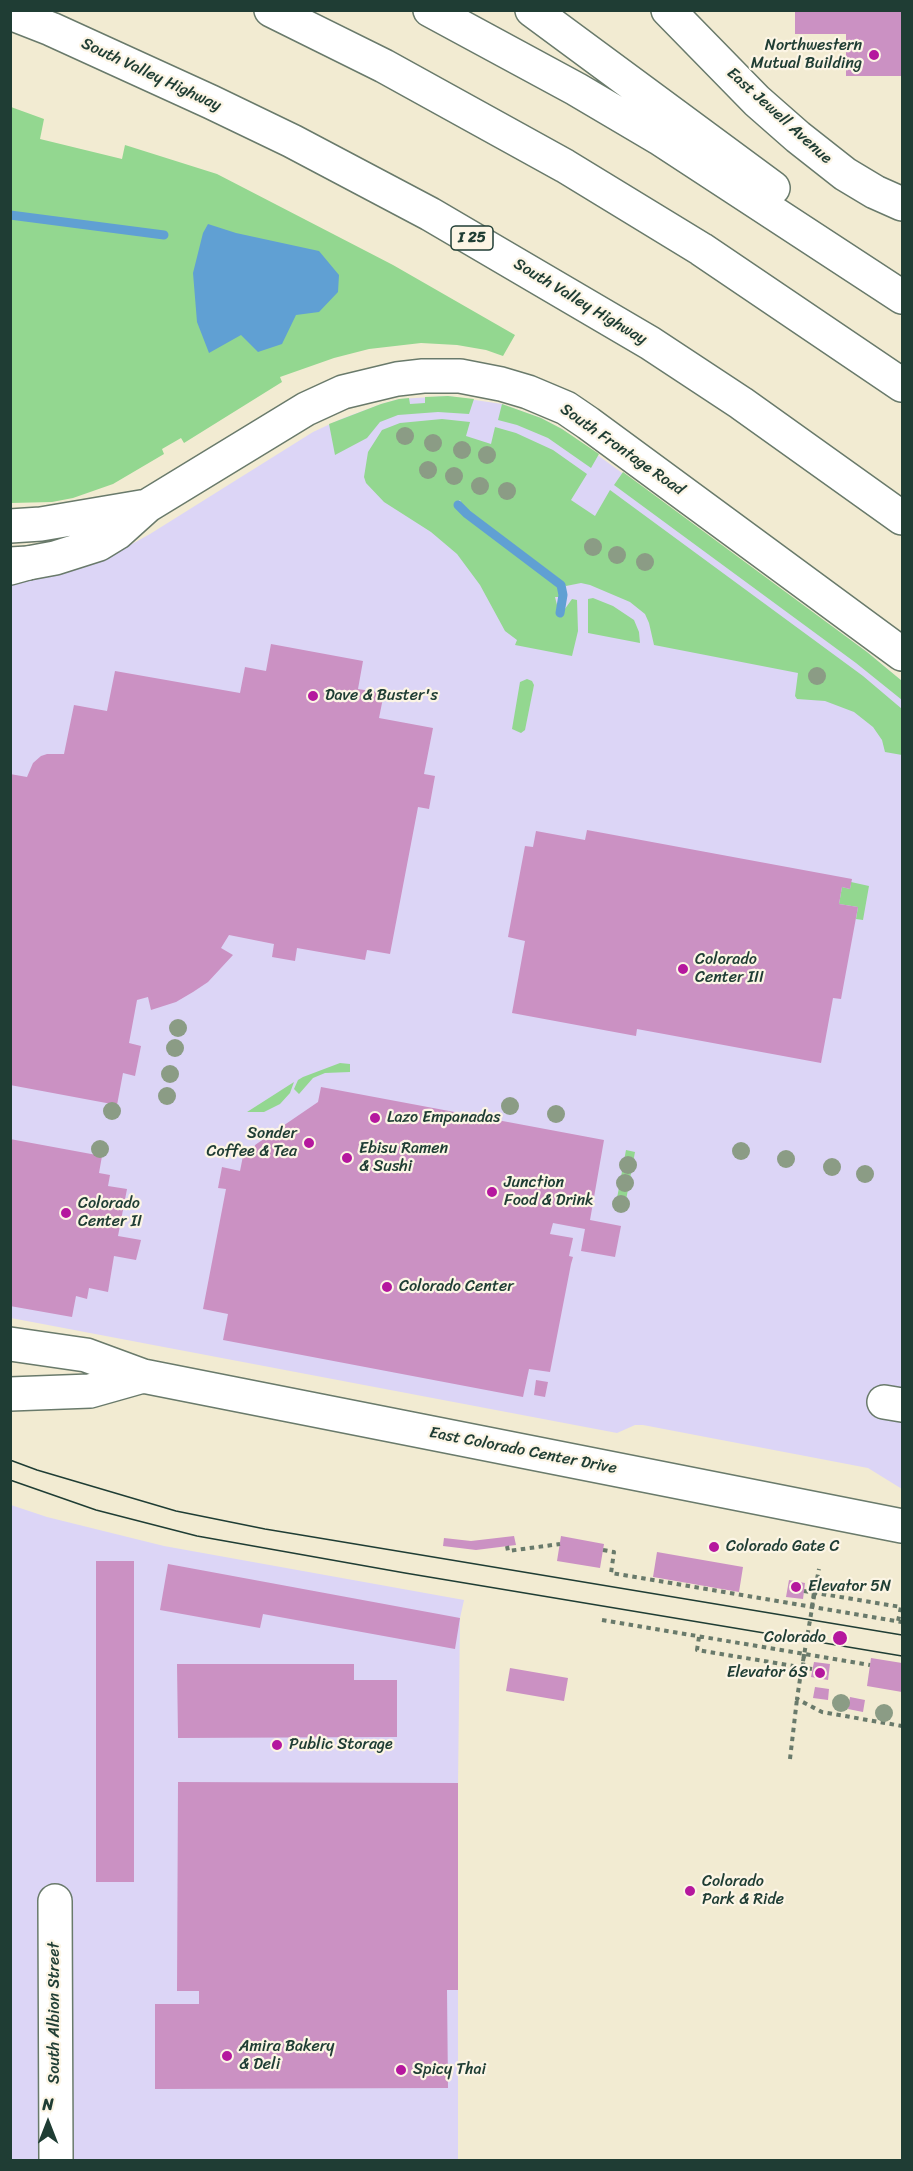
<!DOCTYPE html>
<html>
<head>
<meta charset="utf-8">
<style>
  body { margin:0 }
  #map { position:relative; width:913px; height:2171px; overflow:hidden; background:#f2ebd2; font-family:Sriracha,sans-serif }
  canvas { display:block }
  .frame { position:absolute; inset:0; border:12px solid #1f3d34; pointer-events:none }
  .north { position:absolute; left:18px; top:2093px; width:60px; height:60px; -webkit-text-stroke:4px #fcf5e5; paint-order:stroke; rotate:0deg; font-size:16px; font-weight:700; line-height:24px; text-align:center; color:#1f3d34 }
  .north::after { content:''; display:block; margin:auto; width:21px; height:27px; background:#1f3d34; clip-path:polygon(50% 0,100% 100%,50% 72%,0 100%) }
</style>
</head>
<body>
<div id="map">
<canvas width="913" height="2171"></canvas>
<div class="frame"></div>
<div class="north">N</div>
</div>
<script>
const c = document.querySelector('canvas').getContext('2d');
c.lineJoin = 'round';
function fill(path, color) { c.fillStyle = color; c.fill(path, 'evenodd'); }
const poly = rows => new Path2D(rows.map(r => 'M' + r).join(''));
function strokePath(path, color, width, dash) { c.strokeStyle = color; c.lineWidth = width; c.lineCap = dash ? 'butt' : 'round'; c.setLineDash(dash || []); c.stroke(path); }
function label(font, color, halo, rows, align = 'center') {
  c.font = font + ' Sriracha,sans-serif'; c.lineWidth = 4.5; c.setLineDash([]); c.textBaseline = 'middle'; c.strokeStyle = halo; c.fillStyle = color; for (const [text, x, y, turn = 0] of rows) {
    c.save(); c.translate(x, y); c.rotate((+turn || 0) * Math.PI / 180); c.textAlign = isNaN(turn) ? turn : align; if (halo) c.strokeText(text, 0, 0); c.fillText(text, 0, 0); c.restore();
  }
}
const built = poly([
  [448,396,502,404,541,418,562,429,867,652,902,681,902,1489,868,1468,643,1425,635,1425,617,1433,11,1318,10,581,114,554,150,534,313,432,341,419,381,404,399,399],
  [11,1505,47,1517,164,1546,464,1600,460,1618,458,1783,458,2160,11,2160]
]);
const green = poly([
  [11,107,44,119,40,139,122,159,125,145,217,174,393,265,515,335,503,356,486,350,457,345,421,343,369,349,334,358,280,377,282,382,184,443,181,438,162,449,164,454,113,484,73,498,52,502,11,503],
  [448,396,474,399,469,414,438,412,398,415,380,422,367,438,335,455,329,424,381,404,399,399,409,398,410,404,425,403,425,397],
  [502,404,541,418,562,429,599,454,591,468,548,438,517,425,498,420],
  [442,419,470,422,466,436,491,444,495,427,516,433,553,450,587,474,571,500,595,516,610,490,863,676,902,709,902,755,885,752,882,740,873,727,854,712,825,701,797,699,795,696,798,673,654,645,649,623,645,614,630,602,590,585,581,583,566,586,557,577,464,508,460,500,455,503,459,510,556,583,561,591,561,597,555,597,559,613,562,613,572,599,577,600,578,631,572,656,515,645,517,640,505,631,480,585,457,554,431,532,384,502,366,483,364,477,368,452,382,430,400,423],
  [623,472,867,652,902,681,902,700,856,663,614,485],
  [593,598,613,606,634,620,639,632,640,643,588,633,588,599],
  [527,679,532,681,534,685,525,730,521,733,512,729,520,682],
  [851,882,869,886,863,920,856,919,858,907,839,904,842,887,850,889],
  [340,1063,350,1064,350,1072,325,1073,313,1078,299,1094,294,1089,298,1080,303,1077],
  [294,1082,290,1093,280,1104,264,1112,247,1112],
  [626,1150,635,1152,624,1211,615,1209]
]);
const water = poly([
  [208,224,236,233,319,251,339,275,338,292,319,312,296,315,282,344,258,352,241,335,209,353,197,322,193,273,203,233]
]);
const stream = poly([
  [10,215,164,235],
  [458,505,467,514,561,585,563,595,560,613]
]);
const building = poly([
  [795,10,902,10,902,76,846,76,846,34,795,34],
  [271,644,363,661,358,689,384,693,379,718,433,728,424,774,435,776,429,809,418,807,390,954,367,950,365,960,297,948,295,961,272,957,274,944,229,935,221,948,233,955,208,982,193,992,176,1002,151,1010,148,997,137,1000,129,1043,141,1046,135,1076,123,1073,117,1105,10,1085,10,774,27,777,33,763,41,756,47,754,64,754,74,705,107,711,115,671,240,693,245,667,266,671],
  [587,830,852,879,850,889,842,887,839,904,858,907,841,999,833,998,821,1063,637,1029,636,1036,512,1013,525,941,508,937,525,846,533,847,536,831,585,840],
  [321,1087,604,1140,590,1220,621,1226,615,1257,581,1251,585,1229,553,1223,550,1234,573,1238,569,1256,573,1257,571,1264,550,1372,529,1369,523,1397,223,1340,228,1314,203,1309,226,1189,218,1188,222,1167,240,1171,243,1156,252,1157,255,1145,318,1102],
  [10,1139,102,1156,99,1173,110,1175,108,1186,127,1189,118,1236,141,1240,136,1260,114,1256,108,1292,89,1288,87,1299,76,1296,72,1317,10,1306],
  [536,1380,548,1382,545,1397,534,1395],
  [514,1536,516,1545,476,1550,443,1546,444,1538,471,1541],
  [561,1536,604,1544,600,1568,557,1561],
  [657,1552,743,1567,739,1592,653,1577],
  [96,1561,134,1561,134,1882,96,1882],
  [168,1564,460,1618,455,1649,263,1614,260,1628,160,1610],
  [789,1580,805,1583,803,1599,786,1597],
  [871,1658,902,1663,902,1692,867,1686],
  [814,1662,830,1664,828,1680,811,1677],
  [177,1664,354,1664,354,1680,397,1680,397,1737,178,1738],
  [510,1668,568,1678,564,1701,506,1691],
  [815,1687,829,1689,828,1700,813,1698],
  [850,1697,865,1700,863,1712,848,1709],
  [178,1782,458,1783,458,1990,447,1990,448,2088,155,2089,155,2004,199,2004,199,1991,177,1991]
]);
const path = poly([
  [507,1546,508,1551,560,1544],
  [603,1550,614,1552,611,1573,902,1622],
  [817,1579,819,1569],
  [804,1591,901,1607,898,1621],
  [812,1607,814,1592],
  [602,1620,870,1665],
  [699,1637,697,1650,812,1669],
  [803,1667,804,1654],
  [800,1679,797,1699,822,1712,902,1726],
  [790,1759,797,1699]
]);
const minor = poly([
  [668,10,757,101,798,137,845,174,875,192,902,204],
  [10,526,41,524,147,506],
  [10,564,28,563,55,558,99,544,117,533,147,506,306,409,343,392,397,379,423,376,460,376,501,384,528,392,566,408,588,423,902,654],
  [10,1344,86,1355,143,1376,902,1526],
  [10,1394,90,1391,143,1376],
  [884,1402,902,1405],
  [55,1901,56,2160]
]);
const major = poly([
  [10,568,28,563]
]);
const highway = poly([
  [271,10,384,66,565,166,701,249,902,385],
  [430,10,576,89,659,138,902,297],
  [532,10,773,188],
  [10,13,51,29,211,102,292,141,430,214,650,343,741,403,902,518]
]);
const tram = poly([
  [10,1460,37,1470,176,1511,265,1529,902,1635],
  [10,1480,96,1510,197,1536,405,1573,902,1656]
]);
const pathBridge = poly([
  [800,1679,817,1579]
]);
const trees = [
  [405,436],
  [433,443],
  [462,450],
  [487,455],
  [428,470],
  [454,476],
  [480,486],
  [507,491],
  [593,547],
  [617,555],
  [645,562],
  [817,676],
  [178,1028],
  [175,1048],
  [170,1074],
  [167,1096],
  [510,1106],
  [112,1111],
  [556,1114],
  [100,1149],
  [741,1151],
  [786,1159],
  [628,1165],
  [832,1167],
  [865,1174],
  [625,1183],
  [621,1204],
  [841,1703],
  [884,1713]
];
const markers = [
  [874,55,6,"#b5179e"],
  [313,696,6,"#b5179e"],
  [683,969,6,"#b5179e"],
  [375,1118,6,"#b5179e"],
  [309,1143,6,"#b5179e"],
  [347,1158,6,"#b5179e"],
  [492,1192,6,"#b5179e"],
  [66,1213,6,"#b5179e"],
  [387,1287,6,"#b5179e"],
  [714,1547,6,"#b5179e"],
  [796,1587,6,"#b5179e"],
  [840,1638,8,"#b5179e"],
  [820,1673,6,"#b5179e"],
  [277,1745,6,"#b5179e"],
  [690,1891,6,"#b5179e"],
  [227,2056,6,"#b5179e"],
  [401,2070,6,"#b5179e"]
];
const shields = [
  [472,238,42]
];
const shieldNames = [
  ["I 25",472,238]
];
const poiNames = [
  ["Northwestern",862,46,"right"],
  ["Mutual Building",862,64,"right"],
  ["Dave & Buster's",325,696],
  ["Colorado",695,960],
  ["Center III",695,978],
  ["Lazo Empanadas",387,1118],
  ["Sonder",297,1134,"right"],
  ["Coffee & Tea",297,1152,"right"],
  ["Ebisu Ramen",359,1149],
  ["& Sushi",359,1167],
  ["Junction",504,1183],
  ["Food & Drink",504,1201],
  ["Colorado",78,1204],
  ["Center II",78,1222],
  ["Colorado Center",399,1287],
  ["Colorado Gate C",726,1547],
  ["Elevator 5N",808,1587],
  ["Colorado",826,1638,"right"],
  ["Elevator 6S",808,1673,"right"],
  ["Public Storage",289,1745],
  ["Colorado",702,1882],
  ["Park & Ride",702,1900],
  ["Amira Bakery",239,2047],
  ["& Deli",239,2065],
  ["Spicy Thai",413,2070]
];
const streetNames = [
  ["South Valley Highway",151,75,25],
  ["East Jewell Avenue",779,116,42],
  ["South Valley Highway",580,302,31],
  ["South Frontage Road",622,450,35],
  ["East Colorado Center Drive",523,1451,11],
  ["South Albion Street",55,2013,-90]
];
fill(built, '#dcd5f6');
fill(green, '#93d790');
fill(water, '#60a0d3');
strokePath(stream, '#60a0d3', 9);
fill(building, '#cb91c3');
strokePath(minor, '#697a6b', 36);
strokePath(major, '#697a6b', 36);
strokePath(highway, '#697a6b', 36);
strokePath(path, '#697a6b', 4, [4.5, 4.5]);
strokePath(minor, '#fff', 33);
strokePath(major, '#fff', 33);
strokePath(highway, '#fff', 33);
strokePath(tram, '#1f3d34', 1.5);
strokePath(pathBridge, '#697a6b', 4, [4.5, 4.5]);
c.fillStyle = '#8b9c85';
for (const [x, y] of trees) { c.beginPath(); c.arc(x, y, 9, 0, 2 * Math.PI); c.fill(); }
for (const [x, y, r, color] of markers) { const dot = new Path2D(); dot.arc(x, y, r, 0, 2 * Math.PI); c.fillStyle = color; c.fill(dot); strokePath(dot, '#fcf5e5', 2); }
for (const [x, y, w] of shields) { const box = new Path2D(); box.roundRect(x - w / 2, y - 12, w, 24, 4.5); c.fillStyle = '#fcf5e5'; c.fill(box); strokePath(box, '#1f3d34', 1.5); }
label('bold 15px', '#1f3d34', null, shieldNames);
label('16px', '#1f3d34', '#fcf5e5', poiNames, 'left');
label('16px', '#1f3d34', '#fcf5e5', streetNames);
</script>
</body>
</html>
